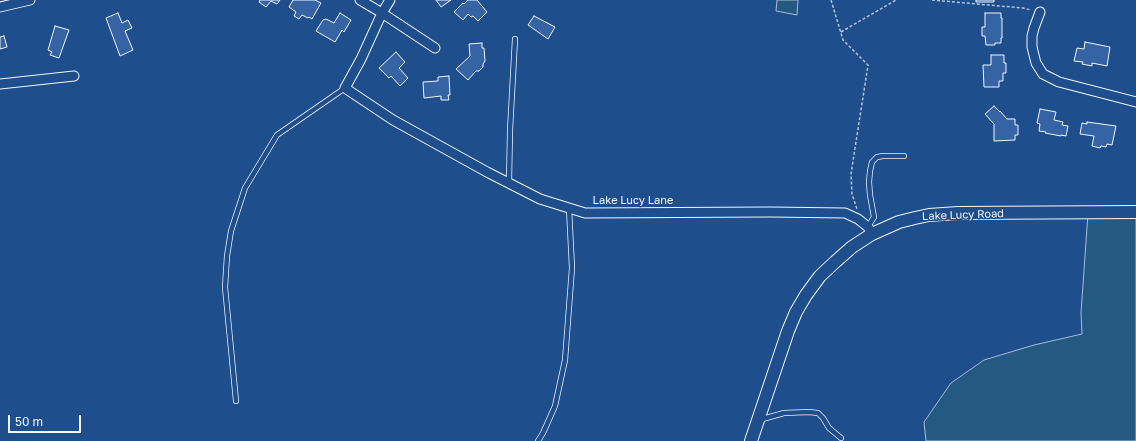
<!DOCTYPE html>
<html>
<head>
<meta charset="utf-8">
<style>
  body { margin:0 }
  #map { position:relative; width:1136px; height:441px; overflow:hidden; background:#1f4e8c; font-family:"Golos Text",sans-serif }
  canvas { display:block }
  .scale { position:absolute; left:8px; top:415px; width:73px; height:18px; box-sizing:border-box; border:2px solid #f2f6ff; border-top:0; padding-left:5px; font-size:12px; line-height:14px; white-space:nowrap; color:#f2f6ff; -webkit-text-stroke:3px #1f4e8c; paint-order:stroke }
</style>
</head>
<body>
<div id="map">
<canvas width="1136" height="441"></canvas>
<div class="scale">50 m</div>
</div>
<script>
const c = document.querySelector('canvas').getContext('2d');
c.lineJoin = 'round';
function fill(path, color) { c.fillStyle = color; c.fill(path, 'evenodd'); }
const poly = rows => new Path2D(rows.map(r => 'M' + r).join(''));
function strokePath(path, color, width, dash) { c.strokeStyle = color; c.lineWidth = width; c.lineCap = dash ? 'butt' : 'round'; c.setLineDash(dash || []); c.stroke(path); }
function label(font, color, halo, rows, align = 'center') {
  c.font = font + ' "Golos Text",sans-serif'; c.lineWidth = 3; c.setLineDash([]); c.textBaseline = 'middle'; c.strokeStyle = halo; c.fillStyle = color; for (const [text, x, y, turn = 0] of rows) {
    c.save(); c.translate(x, y); c.rotate((+turn || 0) * Math.PI / 180); c.textAlign = isNaN(turn) ? turn : align; if (halo) c.strokeText(text, 0, 0); c.fillText(text, 0, 0); c.restore();
  }
}
const green = poly([
  [777,0,798,0,797,15,776,11,777,0],
  [1136,212,1136,441,926,441,924,422,951,383,984,360,1034,345,1082,334,1081,313,1088,213,1136,212]
]);
const building = poly([
  [260,0,280,0,277,4,271,1,266,7,259,2,260,0],
  [293,0,315,0,321,3,312,19,309,17,308,18,302,15,299,19,294,16,296,12,289,7,293,0],
  [436,0,451,0,441,7,436,0],
  [468,0,477,0,487,12,478,21,473,16,471,17,468,14,463,20,454,12,463,3,464,4,468,0],
  [976,0,994,0,994,2,976,2,976,0],
  [118,13,122,23,128,20,132,28,125,31,133,50,120,56,106,18,118,13],
  [340,13,351,20,344,32,342,30,335,42,316,31,323,20,326,19,334,23,340,13],
  [985,13,1001,13,1001,18,1002,18,1002,38,1001,38,1001,43,995,43,995,45,986,45,985,36,982,36,982,27,985,27,985,13],
  [534,16,555,27,548,39,528,25,534,16],
  [55,26,69,30,59,58,50,55,52,52,48,50,55,26],
  [4,36,7,47,0,49,0,37,4,36],
  [1085,42,1110,47,1107,66,1092,63,1092,66,1082,64,1083,62,1074,61,1077,48,1084,49,1085,42],
  [482,43,482,48,484,48,485,61,483,64,483,67,479,71,476,71,468,80,456,69,470,56,469,44,482,43],
  [396,52,405,62,399,68,408,78,400,86,391,76,389,78,379,68,396,52],
  [991,55,1004,55,1004,63,1006,63,1006,73,1003,73,1003,81,999,81,999,87,984,87,983,65,991,65,991,55],
  [449,76,450,95,448,95,449,100,441,100,441,96,424,98,423,82,438,81,438,77,449,76],
  [994,106,1000,112,1000,111,1007,119,1015,119,1015,125,1018,125,1018,135,1015,135,1015,140,994,141,994,124,985,114,994,106],
  [1040,109,1056,112,1054,120,1063,122,1062,125,1068,126,1066,136,1061,135,1061,136,1045,133,1046,132,1039,131,1040,124,1037,123,1040,109],
  [1087,122,1116,126,1112,145,1107,144,1106,147,1101,146,1100,148,1092,146,1094,136,1080,134,1082,123,1087,124,1087,122]
]);
const path = poly([
  [831,0,843,40,868,65,851,174,852,194,857,209],
  [932,0,1023,8,1031,10],
  [841,32,896,0]
]);
const lane = poly([
  [509,183,510,130,515,39],
  [868,227,874,217,870,195,869,182,870,171,872,162,877,157,883,156,904,156],
  [236,401,225,287,227,256,231,231,245,188,277,135,345,88],
  [759,420,784,413,809,412,818,413,823,418,829,428,841,438],
  [538,441,543,433,555,406,565,360,572,268,569,208]
]);
const street = poly([
  [360,0,382,13,435,48],
  [390,0,382,13,361,59,345,88,393,120,487,172,540,199,585,213,770,212,845,213,858,219,868,227,872,234],
  [0,7,30,0],
  [1040,12,1034,28,1032,36,1032,47,1036,63,1043,74,1059,82,1136,102],
  [0,84,74,76]
]);
const secondary = poly([
  [751,441,788,331,796,312,806,295,820,276,835,262,852,247,872,234,899,222,915,218,929,215,958,213,1136,212]
]);
const streetNames = [
  ["Lake Lucy Lane",633,201],
  ["Lake Lucy Road",963,215,-2]
];
fill(green, '#245a82');
strokePath(green, '#a8bbd7', 1);
fill(building, '#3563a3');
strokePath(building, '#f2f6ff', 1);
strokePath(lane, '#f2f6ff', 6);
strokePath(street, '#f2f6ff', 11);
strokePath(secondary, '#f2f6ff', 14);
strokePath(path, '#b3c4dc', 1.5, [3, 2]);
strokePath(lane, '#1f4e8c', 4.5);
strokePath(street, '#1f4e8c', 9);
strokePath(secondary, '#1f4e8c', 12);
label('11px', '#f2f6ff', '#1f4e8c', streetNames);
</script>
</body>
</html>
